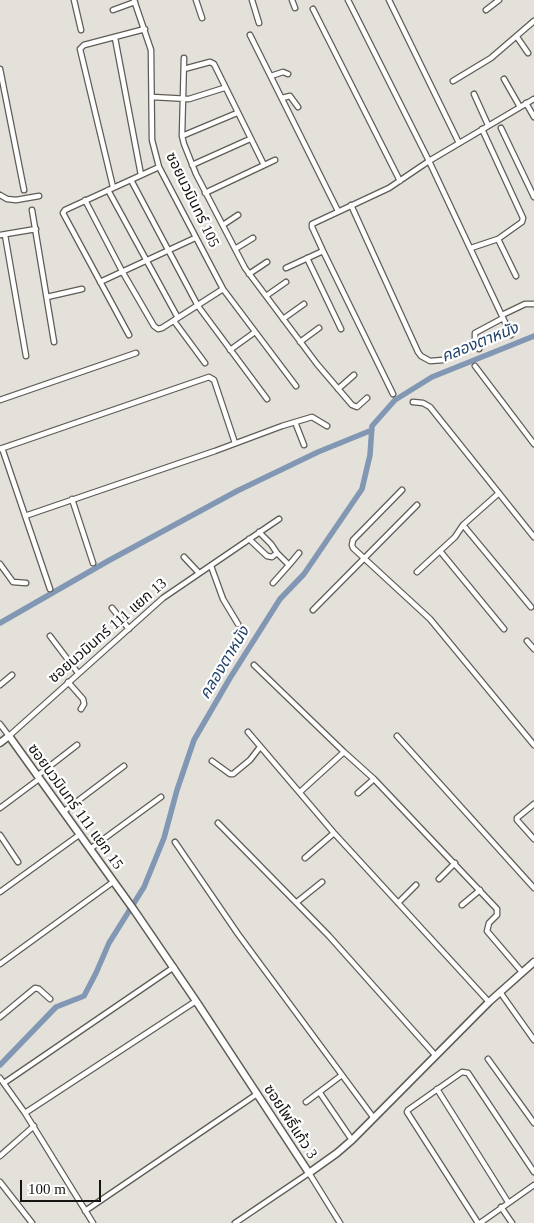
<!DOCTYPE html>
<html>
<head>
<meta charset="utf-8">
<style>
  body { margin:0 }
  #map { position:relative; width:534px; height:1223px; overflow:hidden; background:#e4e1da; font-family:"Times New Roman",serif }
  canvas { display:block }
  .scale { position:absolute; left:20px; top:1180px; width:81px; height:22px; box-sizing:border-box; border:2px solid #161412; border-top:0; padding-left:6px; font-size:15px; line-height:18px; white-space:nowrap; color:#161412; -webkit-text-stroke:4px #fff; paint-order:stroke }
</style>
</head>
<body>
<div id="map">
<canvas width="534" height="1223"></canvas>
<div class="scale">100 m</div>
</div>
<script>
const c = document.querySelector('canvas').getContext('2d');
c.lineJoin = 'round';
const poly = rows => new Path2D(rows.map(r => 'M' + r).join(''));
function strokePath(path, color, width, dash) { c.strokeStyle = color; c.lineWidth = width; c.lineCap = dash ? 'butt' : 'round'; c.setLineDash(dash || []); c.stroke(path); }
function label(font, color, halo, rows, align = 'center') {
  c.font = font + ' "Times New Roman","Noto Sans Thai",serif'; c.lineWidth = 4.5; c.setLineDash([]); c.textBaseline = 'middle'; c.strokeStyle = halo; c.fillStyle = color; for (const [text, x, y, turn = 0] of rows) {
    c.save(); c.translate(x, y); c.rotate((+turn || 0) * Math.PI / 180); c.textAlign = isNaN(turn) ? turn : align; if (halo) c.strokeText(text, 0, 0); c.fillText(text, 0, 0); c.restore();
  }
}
const canal = poly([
  [0,623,108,561,237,491,318,452,372,430],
  [0,1065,56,1007,84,996,96,973,109,943,144,887,164,838,177,790,194,740,230,678,280,599,304,574,362,489,370,455,372,426,395,400,432,377,534,336]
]);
const street = poly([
  [74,0,81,30],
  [134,0,151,50,152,140,159,167,223,289,296,386],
  [196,0,202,18],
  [252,0,259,23],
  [292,0,295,8],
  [348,0,429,161,511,335],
  [389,0,459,143],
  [313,9,400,181],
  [113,10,135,2],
  [486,10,499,0],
  [250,35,338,211],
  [517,37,528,53],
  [115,38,141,175],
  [184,58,182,136,184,144,196,174,245,268,317,364,352,405,357,407,367,398],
  [0,69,24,190],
  [184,69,210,62,214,64,264,165],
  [271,76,283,72,288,74],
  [504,79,520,107],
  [453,81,491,58,534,21],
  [474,94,488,125],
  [152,97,189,99,224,88],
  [282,98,290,96,298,107],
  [526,103,534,117],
  [501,128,534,197],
  [482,129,523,218,522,222,498,239,516,276],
  [182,136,237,113],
  [192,165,250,139],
  [131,180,198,306,267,399],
  [113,187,80,49,84,45,145,29],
  [108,190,178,318],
  [205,193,275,160],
  [0,195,7,199,16,200,39,196],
  [85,200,122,271,154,326,158,329,162,328,223,289],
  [351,205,418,352,421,356,430,361,443,360],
  [32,210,54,342],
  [223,225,238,215],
  [0,235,36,229],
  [5,235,26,356],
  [471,248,498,239],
  [235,249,253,238],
  [307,258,341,329],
  [286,268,323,251],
  [249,274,267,262],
  [100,282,195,238],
  [266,296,286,282],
  [47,297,82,289],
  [502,315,525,304,534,304],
  [283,319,304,304],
  [174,321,205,363],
  [129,335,63,213,65,210,159,167],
  [300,342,319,328],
  [479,349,475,339,475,333,503,318],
  [230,350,255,332],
  [475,366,534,444],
  [338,389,354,375],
  [393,394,323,251,312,227,312,224,389,188,429,161,534,99],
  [0,400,136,353],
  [413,402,423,403,430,407,534,537],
  [295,422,304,445],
  [2,448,50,589],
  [0,449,209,377,214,380,235,443],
  [402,490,353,540,352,545,353,548,430,619,534,745],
  [72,499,93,563],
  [25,516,215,451,282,426,312,417,327,426],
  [463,525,531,607],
  [249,539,267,556,272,557,277,553,271,544,259,532],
  [440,551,504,629],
  [277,553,289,565,299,553],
  [184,557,199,573],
  [0,564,13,582,26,583],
  [211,566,223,599,238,624],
  [417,572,455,537,463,525,499,493],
  [273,583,289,565],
  [112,608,129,629],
  [313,610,417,505],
  [50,636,78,673],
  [527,641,534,649],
  [254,665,344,752,374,779,497,909,497,915,489,923,487,931,522,972],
  [68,682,83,699,84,704,81,709],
  [0,685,12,675],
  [0,724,9,736,163,598,279,519],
  [248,732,334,833,489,1002],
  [397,736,534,888],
  [212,761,230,774,233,774,250,760,260,747],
  [37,776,77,745],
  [300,792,344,752],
  [358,793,374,779],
  [534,804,517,818,517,820,534,839],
  [0,808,39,779],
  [63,812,124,766],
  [218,823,329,936,436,1056],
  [0,835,18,862],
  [175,842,238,934,373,1117],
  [90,849,161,797],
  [305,858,334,833],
  [439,879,455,863],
  [0,892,79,835],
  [297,902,322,882],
  [398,903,416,885],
  [462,905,480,890],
  [0,964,113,882],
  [500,992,534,1040],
  [0,1017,35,988,39,989,50,999],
  [488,1059,534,1123],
  [0,1078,25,1113,93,1223],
  [4,1083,174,967],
  [437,1089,508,1202],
  [320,1093,352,1140],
  [306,1102,342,1075],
  [25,1113,196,1001],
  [0,1156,34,1126],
  [0,1182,32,1223],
  [501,1207,512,1223],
  [85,1211,257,1094],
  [235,1223,309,1173,340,1223],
  [478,1223,407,1112,408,1110,462,1072,468,1073,534,1172],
  [480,1223,534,1185]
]);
const secondary = poly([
  [0,743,9,736,134,910,196,1001,309,1173,337,1153,352,1140,489,1002,534,962]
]);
const streetNames = [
  ["ซอยนวมินทร์ 105",192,200,64],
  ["ซอยนวมินทร์ 111 แยก 13",108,631,-41],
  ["ซอยนวมินทร์ 111 แยก 15",75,807,54],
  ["ซอยโพธิ์แก้ว 3",290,1122,57]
];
const waterNames = [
  ["คลองตาหนัง",480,343,-22],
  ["คลองตาหนัง",225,663,-59]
];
strokePath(canal, '#8197b3', 5.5);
strokePath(street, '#5f5c56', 7);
strokePath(secondary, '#5f5c56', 9);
strokePath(street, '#fff', 4.5);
strokePath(secondary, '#fff', 6);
label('15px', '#161412', '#fff', streetNames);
label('italic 16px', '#22426a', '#fff', waterNames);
</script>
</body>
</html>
